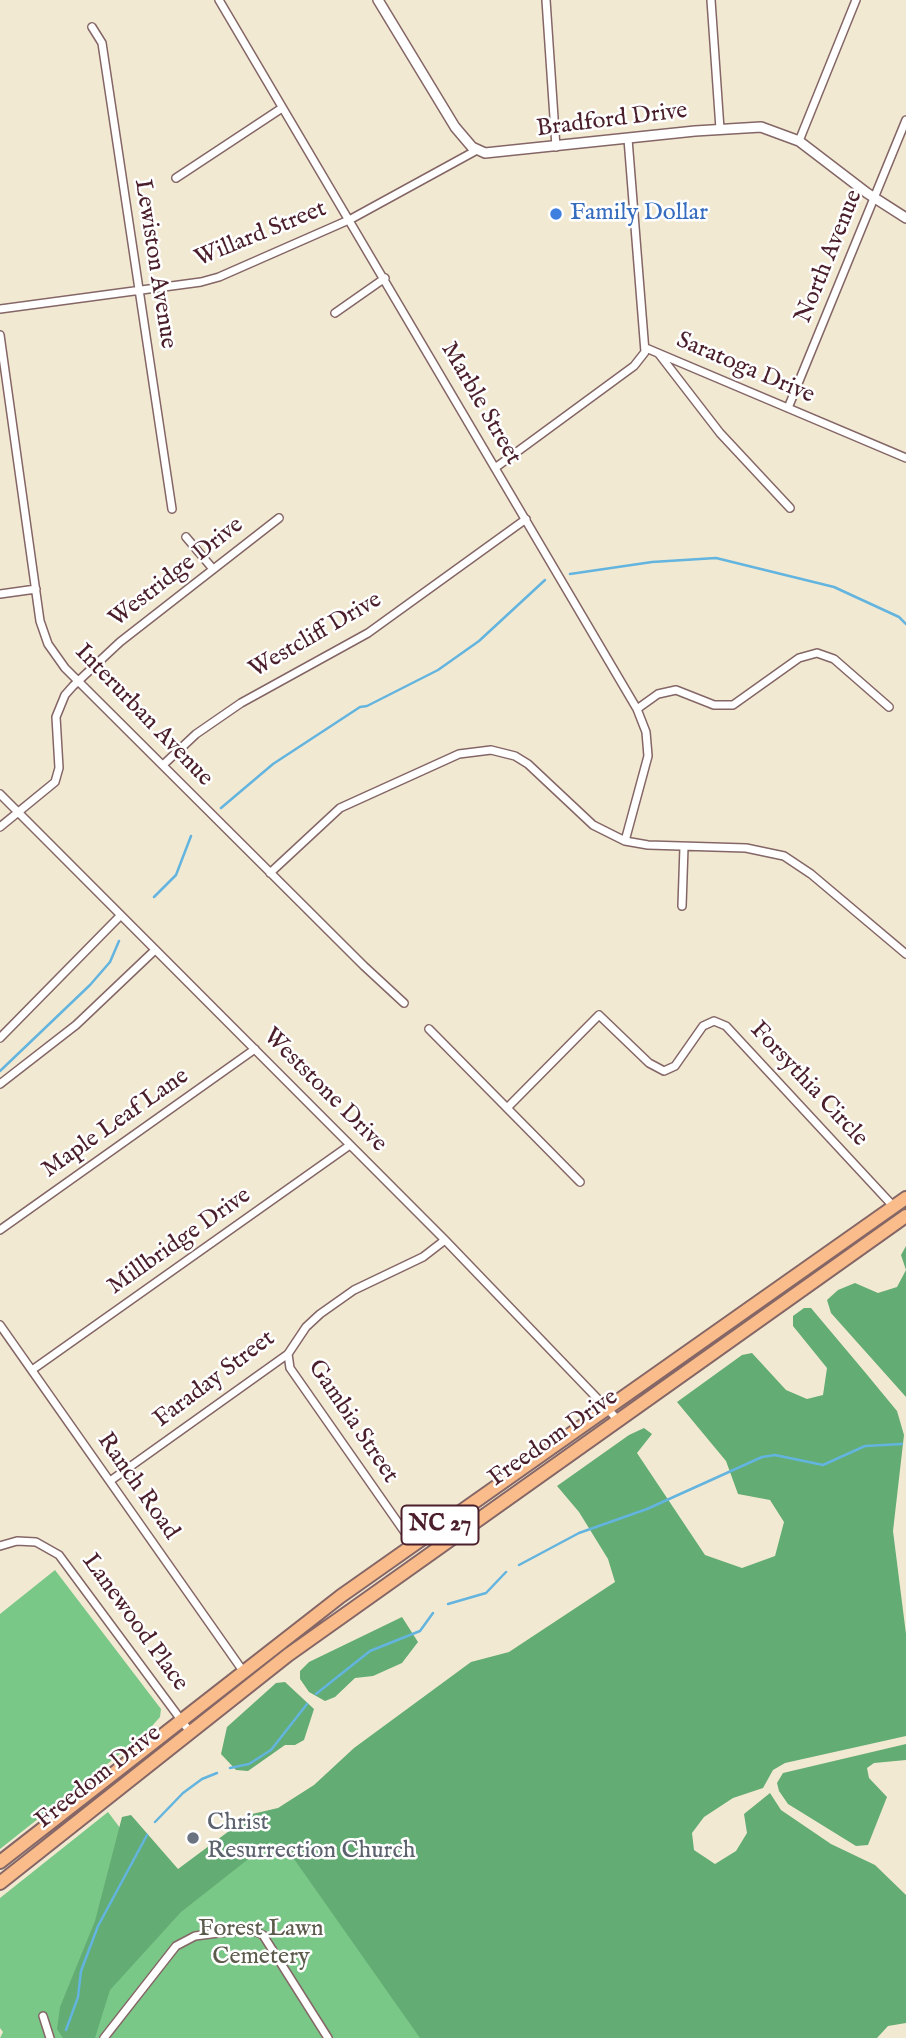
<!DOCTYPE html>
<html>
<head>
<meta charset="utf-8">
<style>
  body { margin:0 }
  canvas { display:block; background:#f2e9d3 }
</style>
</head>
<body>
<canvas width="906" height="2038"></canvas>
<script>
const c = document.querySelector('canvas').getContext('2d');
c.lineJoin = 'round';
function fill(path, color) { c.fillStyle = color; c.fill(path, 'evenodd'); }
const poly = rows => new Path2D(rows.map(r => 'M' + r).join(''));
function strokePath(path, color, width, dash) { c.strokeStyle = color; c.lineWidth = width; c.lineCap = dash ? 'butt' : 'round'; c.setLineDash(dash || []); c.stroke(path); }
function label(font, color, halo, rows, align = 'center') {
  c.font = font + ' "IM FELL English",serif'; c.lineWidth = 5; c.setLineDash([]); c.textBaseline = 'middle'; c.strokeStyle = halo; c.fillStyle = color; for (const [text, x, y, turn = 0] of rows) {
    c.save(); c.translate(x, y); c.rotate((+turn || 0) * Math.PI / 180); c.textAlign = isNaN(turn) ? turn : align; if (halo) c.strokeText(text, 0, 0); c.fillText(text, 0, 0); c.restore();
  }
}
const green = poly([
  [55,1570,161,1709,160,1717,145,1734,0,1849,0,1614],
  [284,1809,438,2038,0,2038,3,2032,0,2028,0,1898,108,1812,169,1893]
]);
const forest = poly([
  [906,1246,906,1397,831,1313,827,1300,838,1290,855,1283,878,1293,897,1287,906,1270,901,1255],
  [804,1308,811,1308,864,1371,897,1411,904,1435,893,1531,906,1634,906,1736,785,1763,773,1770,763,1788,733,1798,704,1817,692,1833,694,1850,715,1864,736,1851,747,1833,744,1814,770,1793,781,1810,831,1844,875,1865,906,1895,906,2023,888,2026,877,2038,420,2038,287,1849,270,1842,181,1912,110,1990,95,2038,63,2038,57,2029,60,2007,95,1921,122,1817,131,1815,178,1869,252,1814,278,1808,314,1785,354,1748,471,1662,509,1652,615,1582,608,1559,579,1512,557,1486,629,1435,644,1428,652,1434,637,1453,705,1555,742,1568,775,1556,784,1522,770,1500,738,1494,726,1461,677,1402,742,1355,752,1353,786,1390,807,1399,823,1395,827,1368,793,1326,793,1316],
  [402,1617,418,1642,402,1663,373,1676,355,1678,335,1697,325,1701,309,1692,300,1679,300,1671,309,1662],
  [285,1682,314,1709,304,1740,295,1745,285,1745,248,1771,236,1770,221,1754,227,1727,276,1683],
  [906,1744,906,1760,874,1763,867,1768,869,1778,887,1797,868,1845,856,1846,788,1804,779,1791,777,1783,783,1773]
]);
const stream = poly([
  [570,574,652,562,716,558,834,587,899,617,906,624],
  [221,808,273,764,360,707,367,706,438,670,479,641,545,580],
  [154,897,176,875,191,836],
  [0,1071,90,985,110,962,119,941],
  [519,1565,579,1533,647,1509,762,1457,775,1455,823,1465,865,1446,902,1444],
  [448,1604,486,1593,506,1572],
  [316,1694,370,1651,420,1631,433,1613],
  [230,1768,249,1764,271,1750,307,1704],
  [155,1822,183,1793,202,1779,217,1773],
  [66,2030,78,1997,81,1971,98,1926,147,1835]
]);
const minor = poly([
  [219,0,637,709,646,732,648,756,625,841],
  [546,0,556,147],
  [711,0,720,129],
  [92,27,102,43,172,509],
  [799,141,856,0],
  [176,178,282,108],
  [0,309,201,282,219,277,351,219,477,150],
  [335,313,385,278],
  [0,335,40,621,48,644,65,668,364,966,404,1003],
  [646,348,906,458],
  [659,354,720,433,790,508],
  [788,408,906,120],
  [495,468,634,366,645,352,628,139],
  [186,537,213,569],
  [0,594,36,589],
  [637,709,658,694,676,690,714,705,733,705,799,658,817,653,834,659,889,707],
  [163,765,196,734,241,703,368,633,526,519],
  [0,794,445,1240,618,1420],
  [0,827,55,782,59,768,56,717,65,695,73,686,120,642,279,518],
  [270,873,340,808,459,754,491,750,515,756,528,764,593,825,625,841,648,845,746,848,784,856,811,874,906,954],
  [682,906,684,847],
  [429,1029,580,1182],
  [0,1038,120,916],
  [0,1084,76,1025,155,950],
  [508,1107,599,1015,649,1063,664,1071,675,1066,703,1026,714,1021,726,1026,894,1207],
  [0,1230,255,1049],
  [0,1325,243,1671],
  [288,1354,290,1368,413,1544],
  [32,1370,350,1145],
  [110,1481,288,1354,306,1327,320,1314,354,1290,423,1257,445,1240],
  [0,1546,17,1541,36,1542,59,1555,190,1732],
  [43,2016,50,2038],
  [104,2038,176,1946,195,1936,250,1929,263,1935,328,2038]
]);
const tertiary = poly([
  [378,0,455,127,472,147,485,153,695,131,761,127,799,141,867,193,906,218]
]);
const primary = poly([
  [0,1862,341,1596,906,1198],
  [0,1883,288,1655,906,1216]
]);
const markers = [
  [556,214,7,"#3f7fe0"],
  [193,1838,7,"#6b7280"]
];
const shields = [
  [440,1525,77]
];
const shieldNames = [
  ["NC 27",440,1525]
];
const streetNames = [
  ["Bradford Drive",612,121,-7],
  ["Willard Street",261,235,-22],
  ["North Avenue",830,257,-68],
  ["Lewiston Avenue",154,264,81],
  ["Saratoga Drive",745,369,23],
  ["Marble Street",480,404,60],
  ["Westridge Drive",177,573,-38],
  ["Westcliff Drive",316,636,-30],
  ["Interurban Avenue",143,716,46],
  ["Forsythia Circle",808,1085,47],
  ["Weststone Drive",324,1091,45],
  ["Maple Leaf Lane",116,1124,-35],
  ["Millbridge Drive",180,1242,-35],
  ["Faraday Street",215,1380,-37],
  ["Gambia Street",352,1422,56],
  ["Freedom Drive",554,1439,-35],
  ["Ranch Road",137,1487,55],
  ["Lanewood Place",134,1623,54],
  ["Freedom Drive",99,1778,-38]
];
const shopNames = [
  ["Family Dollar",570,214]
];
const worshipNames = [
  ["Christ",207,1824],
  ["Resurrection Church",207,1852]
];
const parkNames = [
  ["Forest Lawn",261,1930],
  ["Cemetery",261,1958]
];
fill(green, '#7ac887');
fill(forest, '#63ac74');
strokePath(stream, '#63b4de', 2.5);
strokePath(minor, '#856666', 10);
strokePath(tertiary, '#856666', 12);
strokePath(primary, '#856666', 16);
strokePath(minor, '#fff', 7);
strokePath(tertiary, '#fff', 9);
strokePath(primary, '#f9bc8a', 12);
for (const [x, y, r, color] of markers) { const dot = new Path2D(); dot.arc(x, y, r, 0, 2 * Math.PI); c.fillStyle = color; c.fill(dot); strokePath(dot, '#fff', 2.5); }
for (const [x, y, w] of shields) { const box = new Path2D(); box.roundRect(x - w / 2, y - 19.5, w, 39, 5); c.fillStyle = '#fff'; c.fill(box); strokePath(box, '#4a1f2b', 2); }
label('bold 23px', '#4a1f2b', null, shieldNames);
label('24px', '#4a1f2b', '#fff', streetNames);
label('24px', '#366cbe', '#fff', shopNames, 'left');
label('24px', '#5b616d', '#fff', worshipNames, 'left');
label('24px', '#5b5a4b', '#fff', parkNames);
</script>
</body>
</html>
